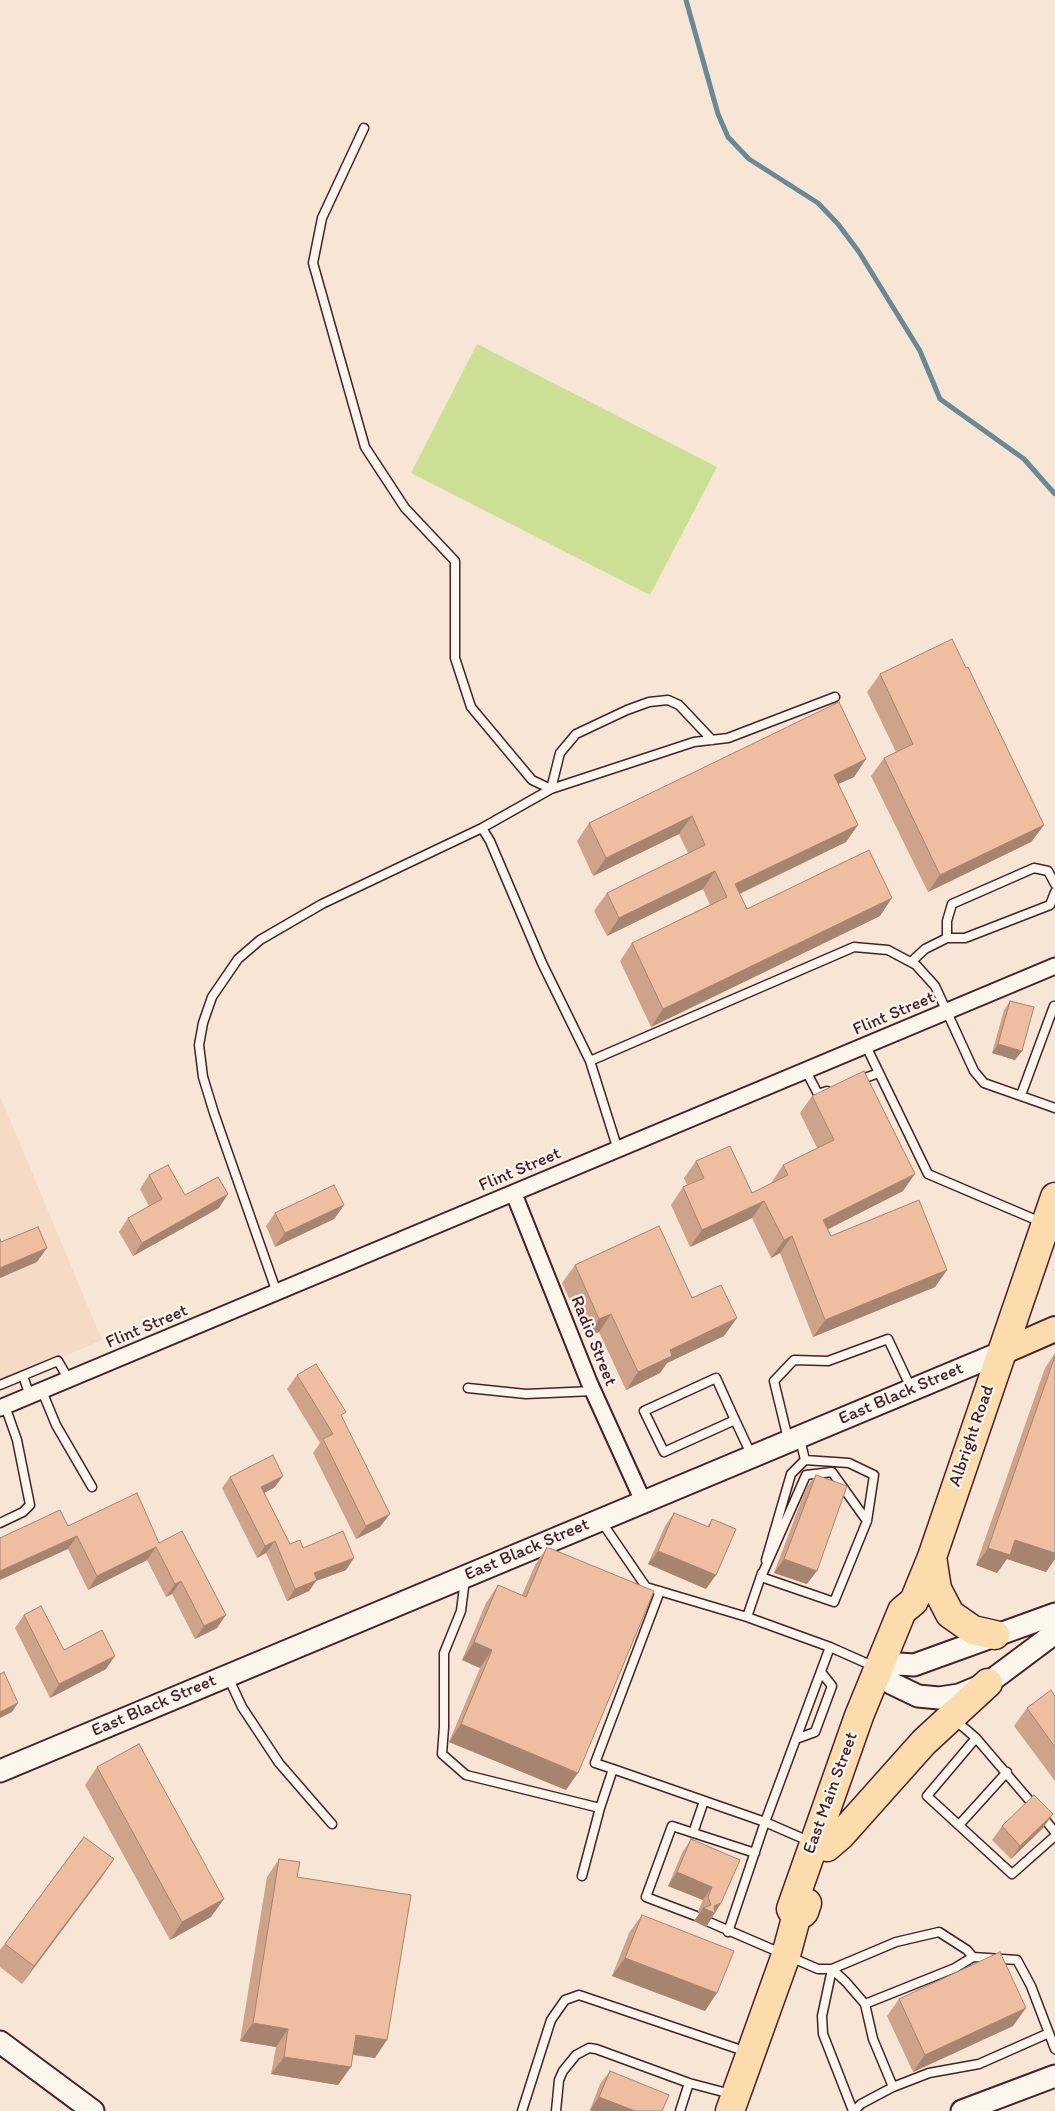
<!DOCTYPE html>
<html>
<head>
<meta charset="utf-8">
<style>
  body { margin:0 }
  canvas { display:block; background:#f7e6d5 }
</style>
</head>
<body>
<canvas width="1055" height="2111"></canvas>
<script>
const c = document.querySelector('canvas').getContext('2d');
c.lineJoin = 'round';
function fill(path, color) { c.fillStyle = color; c.fill(path, 'evenodd'); }
const poly = rows => new Path2D(rows.map(r => 'M' + r).join(''));
function strokePath(path, color, width, dash) { c.strokeStyle = color; c.lineWidth = width; c.lineCap = dash ? 'butt' : 'round'; c.setLineDash(dash || []); c.stroke(path); }
function label(font, color, halo, rows, align = 'center') {
  c.font = font + ' Itim,sans-serif'; c.lineWidth = 4.5; c.setLineDash([]); c.textBaseline = 'middle'; c.strokeStyle = halo; c.fillStyle = color; for (const [text, x, y, turn = 0] of rows) {
    c.save(); c.translate(x, y); c.rotate((+turn || 0) * Math.PI / 180); c.textAlign = isNaN(turn) ? turn : align; if (halo) c.strokeText(text, 0, 0); c.fillText(text, 0, 0); c.restore();
  }
}
const built = poly([
  [0,1096,102,1340,0,1384]
]);
const green = poly([
  [477,344,717,467,650,595,411,473]
]);
const stream = poly([
  [686,0,718,114,728,137,749,159,818,203,838,224,859,252,920,351,940,399,1024,459,1055,494]
]);
const lane = poly([
  [364,128,322,218,313,263,365,447,405,508,455,561,455,658,471,707,532,780,551,789,560,753,576,734,627,710,649,702,668,700,679,705,712,740],
  [482,828,551,789,694,742,728,738,835,697],
  [947,938,947,921,952,904,1034,868,1048,871,1055,884],
  [911,962,925,949,947,938,965,938,1050,905,1055,892],
  [866,1046,928,1174,1041,1222],
  [806,1071,818,1094,827,1091],
  [859,1080,879,1073],
  [1021,1095,1054,1006],
  [618,1150,590,1061,854,947,888,950,916,965,935,986,974,1071,984,1083,1055,1108],
  [277,1293,214,1113,203,1077,199,1045,203,1023,212,997,238,959,260,940,322,904,482,828,490,841,542,963,590,1061],
  [23,1376,30,1396],
  [0,1385,58,1361,69,1380],
  [468,1388,526,1394,593,1391],
  [42,1391,56,1425,92,1487],
  [735,1420,664,1452,644,1411,716,1378,735,1420,751,1454],
  [788,1439,774,1381,794,1360,828,1361,888,1339,911,1388],
  [805,1460,849,1463,874,1475,867,1521,834,1602,761,1577,806,1475,832,1472,867,1521],
  [601,1521,646,1587,747,1617],
  [0,1523,23,1512,30,1505,17,1440,5,1406],
  [766,1560,791,1474,805,1460,800,1439],
  [762,1573,747,1617,830,1647,875,1667],
  [465,1579,461,1611,444,1653,444,1727,442,1754,466,1775,600,1808,613,1769,765,1822,811,1842],
  [228,1677,242,1707,279,1763,332,1824],
  [955,1720,976,1738,1035,1807],
  [976,1738,927,1796,1012,1874,1055,1836],
  [796,1739,815,1732,832,1686,821,1672],
  [613,1769,595,1763,660,1591],
  [1042,1816,1055,1832],
  [959,1825,1007,1772],
  [693,1833,704,1801],
  [582,1876,600,1808],
  [696,1916,646,1897,672,1826,755,1853],
  [709,1922,818,1969,832,1969,896,1942,939,1932,967,1950,973,1957,955,1968,865,2004,873,2039,893,2087,861,2104,854,2111],
  [728,1932,765,1822,830,1647],
  [973,1957,1017,1960,1031,1986,1055,2049],
  [893,2087,929,2073,979,2064,1049,2033],
  [522,2111,551,2020,565,2000,579,1995,747,2052],
  [556,2111,559,2080,563,2071,576,2055,589,2048,596,2049,689,2083],
  [680,2111,689,2083,731,2094],
  [853,2111,823,2034,822,2016,832,1969,846,1982,865,2004]
]);
const street = poly([
  [514,1194,589,1382,643,1501],
  [0,1408,1055,966]
]);
const secondary = poly([
  [1055,1614,914,1665,899,1664,879,1669,891,1683,918,1696,939,1698,959,1695,988,1683,1055,1633],
  [0,1771,1000,1353],
  [0,2042,93,2111],
  [962,2111,1055,2076]
]);
const primary = poly([
  [1000,1353,1055,1329]
]);
const highway = poly([
  [932,1557,937,1589,950,1614,973,1630,995,1635],
  [827,1847,841,1835,924,1742,988,1683],
  [796,1918,791,1909,859,1716,902,1611,914,1601,932,1557,1055,1197],
  [730,2111,786,1955,796,1918,804,1912,807,1903]
]);
const wall = poly([
  [880,674,1044,825,1031,842,928,892,871,776,884,758,896,752,867,692],
  [866,759,854,777,838,784,846,842,740,894,747,909,880,916,651,1027,620,961,632,943,710,905,703,889,607,936,594,911,607,893,688,853,679,834,593,876,577,841,589,823],
  [1010,1001,1022,1051,1015,1060,992,1053,1004,1010],
  [812,1096,903,1191,827,1229,831,1236,947,1270,935,1287,813,1337,780,1253,771,1258,752,1218,690,1247,671,1205,683,1187,687,1185,684,1178,696,1161,752,1193,771,1183,783,1165,817,1148,800,1113],
  [149,1175,185,1195,219,1208,133,1256,119,1232,128,1218,149,1206,140,1189],
  [344,1205,334,1219,275,1247,266,1226,275,1213],
  [575,1265,692,1298,724,1336,667,1363,660,1373,626,1390,599,1332,587,1337,562,1283],
  [1055,1353,1055,1559,1046,1572,1007,1559,997,1573,976,1565,1045,1368],
  [297,1375,342,1417,380,1527,356,1539,313,1453,320,1443,287,1389],
  [816,1475,807,1584,774,1573,806,1488],
  [230,1477,275,1487,264,1493,290,1544,303,1548,346,1570,316,1581,309,1591,287,1601,266,1553,257,1558,222,1488],
  [674,1513,707,1527,712,1519,706,1589,648,1564,665,1526],
  [68,1526,159,1543,217,1628,195,1639,172,1594,166,1597,147,1560,88,1590,68,1549],
  [547,1547,566,1790,449,1742,480,1668,462,1660,486,1603,498,1585,522,1595,535,1565],
  [24,1615,64,1650,106,1669,50,1698,15,1628],
  [1055,1696,1055,1781,1014,1726,1027,1708],
  [97,1767,211,1917,170,1940,85,1785],
  [1002,1826,1043,1828,1011,1859,992,1840],
  [84,1837,114,1859,22,1984,0,1967,0,1950],
  [691,1839,721,1903,706,1927,694,1921,699,1914,698,1911,703,1900,668,1886,682,1853],
  [279,1859,297,1877,375,2058,353,2055,338,2085,271,2074,276,2047,240,2041,267,1877],
  [642,1915,705,2011,612,1976,629,1933],
  [899,1999,1013,2026,913,2072,887,2016],
  [610,2071,662,2111,592,2111,590,2110,600,2084]
]);
const shadedWall = poly([
  [866,759,854,777,821,792,834,775],
  [692,816,679,834,593,876,606,858],
  [858,825,846,842,724,901,735,884],
  [1044,825,1031,842,928,892,940,875],
  [715,871,703,889,607,936,619,918],
  [892,898,880,916,651,1027,663,1009],
  [998,1044,1022,1051,1015,1060,992,1053],
  [915,1174,903,1191,811,1238,823,1220],
  [228,1194,219,1208,133,1256,142,1243],
  [764,1201,752,1218,690,1247,702,1230],
  [344,1205,334,1219,275,1247,285,1233],
  [792,1236,780,1253,771,1258,784,1240],
  [47,1248,37,1262,0,1278,0,1268],
  [947,1270,935,1287,813,1337,825,1320],
  [611,1314,599,1332,587,1337,599,1319],
  [737,1318,724,1336,667,1363,660,1373,626,1390,638,1372,670,1350],
  [283,1476,275,1487,253,1499,261,1487],
  [390,1514,380,1527,356,1539,366,1526],
  [77,1536,68,1549,0,1580,0,1571],
  [1015,1540,1055,1553,1055,1559,1046,1572,1007,1559,997,1573,976,1565,988,1548],
  [275,1541,266,1553,257,1558,265,1546],
  [156,1547,147,1560,88,1590,97,1576],
  [658,1551,716,1575,706,1589,648,1564],
  [354,1558,346,1570,316,1581,309,1591,287,1601,295,1589,314,1573],
  [784,1559,817,1571,807,1584,774,1573],
  [181,1581,172,1594,166,1597,175,1584],
  [226,1615,217,1628,195,1639,204,1626],
  [474,1642,492,1650,480,1668,462,1660],
  [115,1656,106,1669,50,1698,59,1684],
  [18,1703,12,1712,0,1718,0,1712],
  [461,1724,578,1773,566,1790,449,1742],
  [1053,1814,1043,1828,1011,1859,1020,1846],
  [114,1859,102,1877,22,1984,34,1966],
  [677,1872,712,1887,703,1900,668,1886],
  [224,1899,211,1917,170,1940,182,1922],
  [721,1903,706,1927,694,1921,703,1908],
  [625,1958,717,1993,705,2011,612,1976],
  [1026,2008,1013,2026,913,2072,925,2055],
  [253,2023,288,2029,276,2047,240,2041],
  [356,2035,387,2040,375,2058,343,2053],
  [284,2057,351,2067,338,2085,271,2074],
  [599,2097,635,2111,592,2111,590,2110]
]);
const building = poly([
  [952,639,966,668,968,667,1044,825,940,875,884,758,913,744,880,674,952,639],
  [839,702,866,759,834,775,858,825,735,884,747,909,869,850,892,898,663,1009,632,943,727,897,715,871,619,918,607,893,705,845,692,816,606,858,589,823,839,702],
  [1010,1001,1034,1007,1022,1051,998,1044,1010,1001],
  [864,1071,915,1174,823,1220,831,1236,919,1200,947,1270,825,1320,792,1236,784,1240,764,1201,702,1230,683,1187,704,1178,696,1161,730,1146,752,1193,788,1175,783,1165,834,1140,812,1096,864,1071],
  [168,1165,185,1195,218,1177,228,1194,142,1243,128,1218,162,1199,149,1175,168,1165],
  [334,1185,344,1205,285,1233,275,1213,334,1185],
  [659,1226,692,1298,721,1285,737,1318,670,1350,672,1356,638,1372,611,1314,599,1319,575,1265,659,1226],
  [38,1227,47,1248,0,1268,0,1239,1,1242,38,1227],
  [1055,1356,1055,1553,1015,1540,1010,1555,988,1548,1055,1356],
  [316,1364,346,1412,341,1415,390,1514,366,1526,323,1439,333,1434,297,1375,316,1364],
  [273,1455,283,1476,261,1487,290,1544,300,1540,303,1548,343,1531,354,1558,314,1573,317,1580,295,1589,275,1541,265,1546,230,1477,273,1455],
  [816,1475,847,1486,817,1571,784,1559,816,1475],
  [137,1493,159,1543,182,1531,226,1615,204,1626,181,1581,175,1584,156,1547,97,1576,77,1536,0,1571,0,1538,60,1510,68,1526,137,1493],
  [674,1513,709,1527,712,1519,736,1529,716,1575,658,1551,674,1513],
  [547,1547,654,1591,578,1773,461,1724,492,1650,474,1642,498,1585,526,1597,547,1547],
  [41,1606,64,1650,102,1630,115,1656,59,1684,24,1615,41,1606],
  [4,1672,18,1703,0,1712,0,1674,4,1672],
  [1051,1690,1055,1696,1055,1747,1027,1708,1051,1690],
  [139,1744,224,1899,182,1922,97,1767,139,1744],
  [1034,1795,1053,1814,1020,1846,1002,1826,1034,1795],
  [84,1837,114,1859,34,1966,5,1944,84,1837],
  [691,1839,740,1860,721,1903,714,1906,715,1913,703,1908,711,1905,708,1897,712,1887,677,1872,691,1839],
  [279,1859,300,1862,297,1877,411,1895,387,2040,356,2035,351,2067,284,2057,288,2029,253,2023,279,1859],
  [642,1915,734,1951,717,1993,625,1958,642,1915],
  [1000,1952,1026,2008,925,2055,899,1999,1000,1952],
  [610,2071,669,2095,662,2111,635,2111,599,2097,610,2071]
]);
const streetNames = [
  ["Flint Street",894,1014,-23],
  ["Flint Street",520,1170,-23],
  ["Flint Street",147,1327,-23],
  ["Radio Street",593,1341,68],
  ["East Black Street",901,1394,-23],
  ["Albright Road",972,1436,-71],
  ["East Black Street",527,1550,-23],
  ["East Black Street",154,1706,-23],
  ["East Main Street",831,1793,-70]
];
fill(built, '#f5dac5');
fill(green, '#cbe095');
strokePath(stream, '#6a8994', 5);
strokePath(lane, '#4a1f2b', 11);
strokePath(street, '#4a1f2b', 19);
strokePath(secondary, '#4a1f2b', 25);
strokePath(primary, '#4a1f2b', 28);
strokePath(highway, '#4a1f2b', 31);
strokePath(lane, '#fbf7ec', 8);
strokePath(street, '#fbf7ec', 15);
strokePath(secondary, '#fbf7ec', 21);
strokePath(primary, '#fcdcac', 24);
strokePath(highway, '#fcdcac', 28);
fill(wall, '#cea38a');
fill(shadedWall, '#a78470');
fill(building, '#efbda0');
strokePath(building, '#a78470', 1);
label('18px', '#4a1f2b', '#fbf7ec', streetNames);
</script>
</body>
</html>
